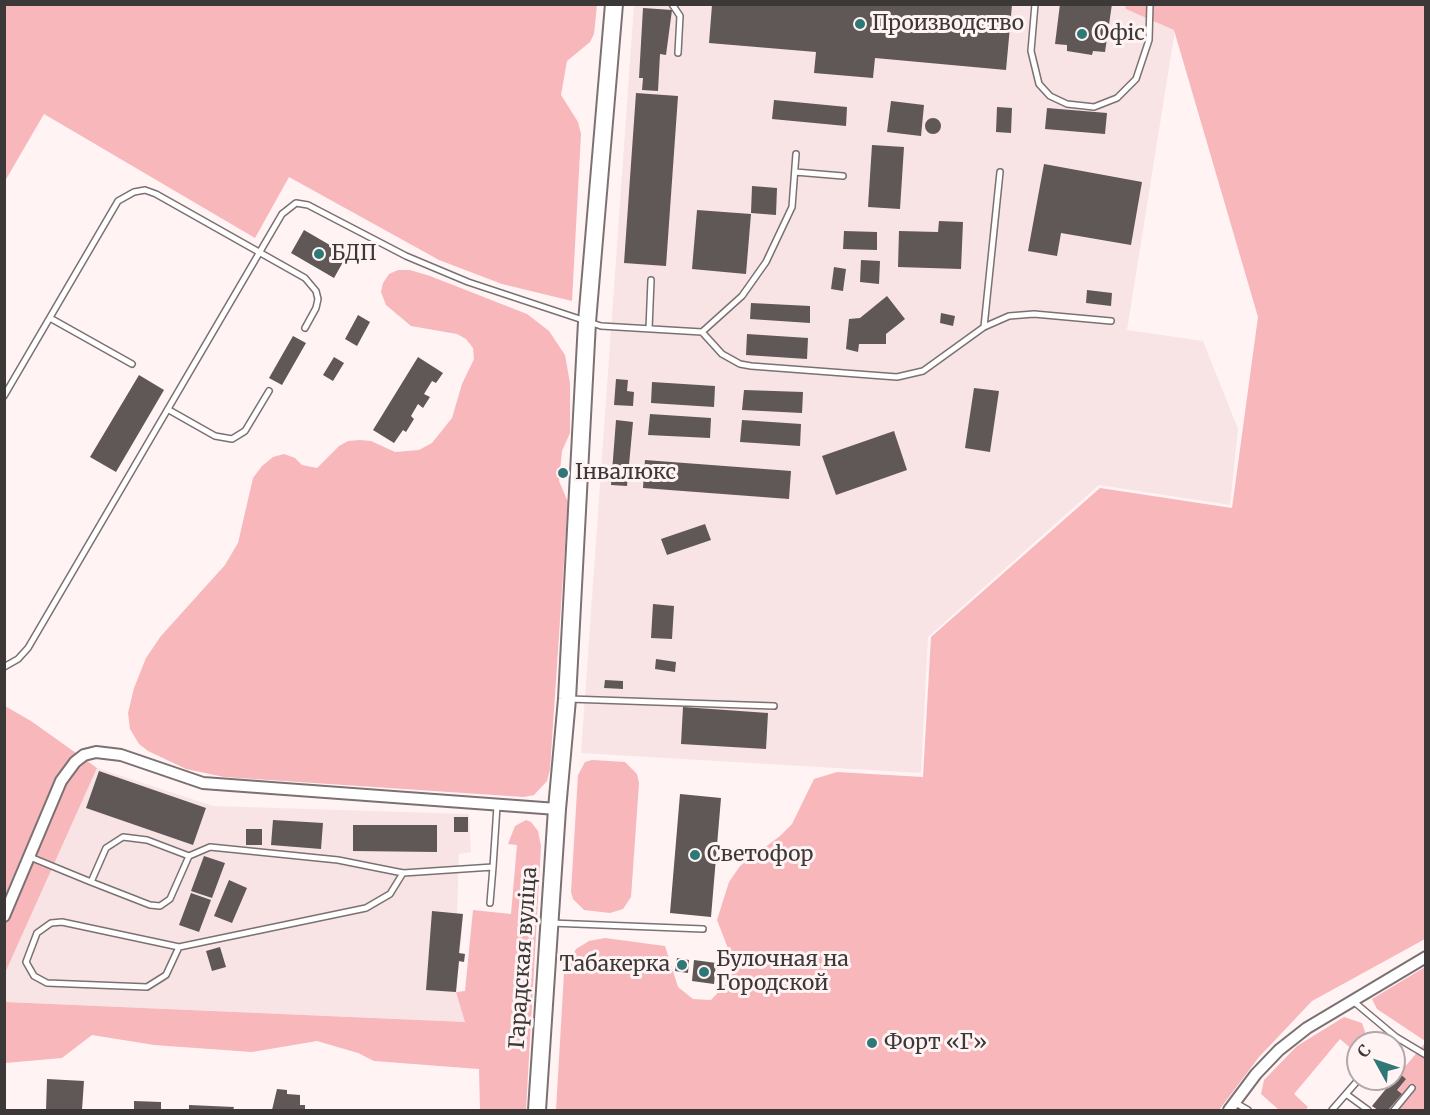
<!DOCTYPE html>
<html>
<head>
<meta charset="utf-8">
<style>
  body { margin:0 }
  #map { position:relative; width:1430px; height:1115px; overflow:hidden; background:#fff3f4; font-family:Merriweather,serif }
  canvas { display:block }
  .frame { position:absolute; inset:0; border:6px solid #3c3838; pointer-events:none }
  .north { position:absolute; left:1346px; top:1031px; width:60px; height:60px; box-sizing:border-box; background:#fff3f4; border:2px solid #b1a8a9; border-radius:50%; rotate:310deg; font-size:16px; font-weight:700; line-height:24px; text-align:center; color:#3c3838 }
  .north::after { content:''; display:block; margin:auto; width:21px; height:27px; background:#2e7878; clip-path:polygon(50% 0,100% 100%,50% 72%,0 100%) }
</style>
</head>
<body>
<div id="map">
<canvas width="1430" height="1115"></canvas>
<div class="frame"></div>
<div class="north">С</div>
</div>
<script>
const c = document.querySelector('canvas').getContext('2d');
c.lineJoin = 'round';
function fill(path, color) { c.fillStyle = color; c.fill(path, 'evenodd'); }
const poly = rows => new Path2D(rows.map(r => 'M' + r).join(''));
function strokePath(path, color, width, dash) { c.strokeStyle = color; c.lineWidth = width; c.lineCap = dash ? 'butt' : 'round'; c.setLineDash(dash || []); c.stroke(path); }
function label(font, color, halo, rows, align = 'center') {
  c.font = font + ' Merriweather,serif'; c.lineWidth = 6; c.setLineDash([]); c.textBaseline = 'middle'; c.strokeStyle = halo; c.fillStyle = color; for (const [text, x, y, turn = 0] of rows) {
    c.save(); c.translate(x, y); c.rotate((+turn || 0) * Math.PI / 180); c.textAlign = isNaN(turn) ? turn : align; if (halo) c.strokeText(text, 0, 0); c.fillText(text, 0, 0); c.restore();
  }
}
const built = poly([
  [634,5,1179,5,1127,330,1203,341,1238,429,1230,505,1099,485,928,637,921,773,581,753],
  [97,768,213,806,469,814,471,852,459,854,457,913,463,914,460,953,465,954,464,962,459,962,456,992,466,1022,5,1002,5,973]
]);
const green = poly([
  [5,4,597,5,594,34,590,42,567,61,561,95,578,122,581,134,572,301,502,284,439,260,289,177,255,238,44,114,5,181],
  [1125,5,1425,5,1425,939,1312,1001,1259,1057,1219,1110,556,1110,564,973,576,949,589,941,605,938,665,946,678,987,693,999,711,1000,730,980,729,951,717,920,729,882,740,866,780,836,792,824,814,779,837,772,923,777,931,637,1100,488,1232,508,1258,317,1174,30,1126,9],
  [398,270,410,270,430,276,527,314,549,331,565,355,570,383,570,433,562,451,559,481,568,502,550,769,547,781,534,795,524,797,224,777,186,769,148,751,139,744,130,729,128,713,134,688,146,658,161,636,225,565,238,543,253,478,262,466,273,457,284,454,295,458,302,465,317,468,339,446,348,441,360,440,371,441,395,452,419,450,432,443,452,418,462,384,474,359,473,348,466,339,457,334,411,326,386,305,381,292,383,283,389,274],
  [5,706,31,721,97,768,5,973],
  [592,760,625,762,637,774,639,783,631,897,623,909,610,913,584,910,573,899,571,892,578,775,585,762],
  [526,820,531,822,538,831,541,846,526,1110,480,1110,479,1069,374,1061,358,1053,317,1041,252,1052,154,1045,92,1035,62,1058,5,1063,5,1002,465,1022,456,992,465,991,473,910,511,914,517,845,508,844,515,826],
  [1425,967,1425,1041,1377,1009,1372,999],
  [1344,1017,1362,1023,1366,1035,1354,1051,1340,1039,1294,1094,1308,1107,1305,1110,1279,1110,1261,1094,1264,1080,1297,1046],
  [1425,1043,1425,1110,1378,1110,1372,1106]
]);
const building = poly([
  [1060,4,1112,4,1105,52,1093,51,1092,55,1067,51,1067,45,1055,44],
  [712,5,1012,5,1006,70,875,58,873,78,814,73,816,52,709,43],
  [643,8,672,10,666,55,660,54,658,91,642,90,643,78,639,78],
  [636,93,678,96,666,266,624,263],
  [774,100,847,107,846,126,772,119],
  [891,101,924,105,921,136,887,132],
  [997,107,1012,108,1011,133,996,132],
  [1047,108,1107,113,1105,134,1045,129],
  '925 126a8 8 0 1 1 16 0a8 8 0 1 1-16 0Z',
  [872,145,904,147,900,209,868,207],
  [1044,164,1142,182,1131,245,1061,233,1057,256,1028,251],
  [752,186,777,188,776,215,751,213],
  [697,210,751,214,746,274,692,269],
  [939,221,963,222,961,269,898,267,899,231,938,232],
  [304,230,347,255,334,278,291,253],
  [844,231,877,232,877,250,843,249],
  [861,260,880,261,879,284,860,282],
  [834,267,846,269,843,291,831,289],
  [1087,290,1112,293,1111,306,1086,303],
  [887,296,905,319,886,334,886,344,859,344,858,352,846,349,849,319,860,318],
  [751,303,810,306,810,323,750,319],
  [941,313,955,316,953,326,940,323],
  [358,315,370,322,357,346,345,339],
  [747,334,808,338,807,359,746,355],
  [293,336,306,343,282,385,269,378],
  [334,357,344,363,333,381,323,375],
  [418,357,443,373,436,383,432,381,424,394,430,397,423,408,418,404,411,416,414,419,406,432,403,430,394,443,373,430],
  [139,375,164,390,116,472,90,457],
  [616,379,628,380,627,391,634,392,633,406,614,405],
  [652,382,715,386,714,407,651,403],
  [974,388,999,391,990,452,965,448],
  [744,390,803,392,802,413,742,410],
  [650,414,711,418,710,438,648,435],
  [616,420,633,422,627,486,611,485],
  [742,420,801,424,800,446,740,442],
  [894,431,907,470,836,495,822,456],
  [645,460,791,471,789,499,643,488],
  [705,524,711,540,667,555,661,539],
  [653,604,674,606,672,639,651,638],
  [656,659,676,662,675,672,655,669],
  [605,680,623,681,623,689,604,688],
  [683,707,768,713,766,749,681,744],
  [99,771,206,808,193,845,86,808],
  [680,794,721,798,711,917,670,913],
  [454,817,468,817,468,832,454,832],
  [273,820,323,823,321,849,271,845],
  [353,825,437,825,437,852,353,851],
  [246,829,262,829,262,845,246,845],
  [204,856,225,863,212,898,191,891],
  [229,880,247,888,232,923,214,916],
  [191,893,211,900,199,932,179,925],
  [432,911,463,914,459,953,465,954,464,962,459,961,456,992,426,990],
  [220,947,226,967,212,971,206,951],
  [677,958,689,960,688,973,675,971],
  [694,960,716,963,714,984,692,981],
  [1399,1073,1406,1079,1397,1090,1402,1094,1388,1110,1378,1110,1372,1106],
  [47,1079,84,1081,82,1110,46,1110],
  [277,1089,287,1090,287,1094,300,1095,300,1105,305,1105,305,1110,272,1110],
  [134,1101,161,1102,161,1110,134,1110],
  [189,1105,234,1107,233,1110,189,1110]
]);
const service = poly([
  [672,4,680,16,678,53],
  [1035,4,1031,51,1039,84,1050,96,1067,104,1094,107,1117,98,1136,79,1149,40,1150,4],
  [795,172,843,176],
  [50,318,132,364],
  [984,327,1000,172],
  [649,329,651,280],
  [702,332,742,296,766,262,792,207,796,154],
  [4,396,118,201,134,192,145,190,156,194,305,278,316,291,318,299,316,308,305,328],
  [169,410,215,436,232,439,245,431,269,391],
  [4,667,18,659,28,648,282,214,296,203,308,205,406,256,468,282,601,326,702,332,722,354,740,364,751,366,897,377,923,371,984,327,1009,316,1034,314,1111,321],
  [569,699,774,706],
  [189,856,147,840,123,837,106,848,91,882,150,905,160,906,170,899,189,856,210,847,338,860,403,873,493,867,497,806],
  [30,857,91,882],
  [490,903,493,867],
  [551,923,703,929],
  [179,947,166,975,147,987,47,983,34,976,26,962,37,933,51,923,62,922,179,947,366,908,390,894,403,873],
  [1353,1001,1396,1037,1391,1043],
  [1396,1037,1426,1055],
  [1346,1094,1368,1110],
  [1234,1102,1248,1110],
  [1332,1110,1359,1079],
  [1394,1110,1412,1088]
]);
const minor = poly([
  [4,916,61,781,75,762,84,755,96,752,121,755,203,783,557,809],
  [1229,1110,1256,1074,1279,1050,1307,1028,1426,957]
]);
const secondary = poly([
  [537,1110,557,809,567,699,587,322,614,4]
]);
const markers = [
  [860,24,6,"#2e7878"],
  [1082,34,6,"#2e7878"],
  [319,254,6,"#2e7878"],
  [563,473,6,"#2e7878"],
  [695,855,6,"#2e7878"],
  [682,965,6,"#2e7878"],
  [704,972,6,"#2e7878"],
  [872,1043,6,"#2e7878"]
];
const poiNames = [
  ["Производство",872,24],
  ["Офіс",1094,34],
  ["БДП",331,254],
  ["Інвалюкс",575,473],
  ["Светофор",707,855],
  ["Булочная на",716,960],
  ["Городской",716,984],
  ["Табакерка",670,965,"right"],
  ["Форт «Г»",884,1043]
];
const streetNames = [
  ["Гарадская вуліца",524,958,-86]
];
fill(built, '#f8e4e5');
fill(green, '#f8b7ba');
fill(building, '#605757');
strokePath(service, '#7b7172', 8);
strokePath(minor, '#7b7172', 14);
strokePath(secondary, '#7b7172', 20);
strokePath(service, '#fff', 5);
strokePath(minor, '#fff', 10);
strokePath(secondary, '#fff', 16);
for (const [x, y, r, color] of markers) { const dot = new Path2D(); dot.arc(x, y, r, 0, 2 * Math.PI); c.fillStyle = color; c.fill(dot); strokePath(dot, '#fff3f4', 2); }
label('21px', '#3c3838', '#fff3f4', poiNames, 'left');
label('21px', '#3c3838', '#fff3f4', streetNames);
</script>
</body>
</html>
